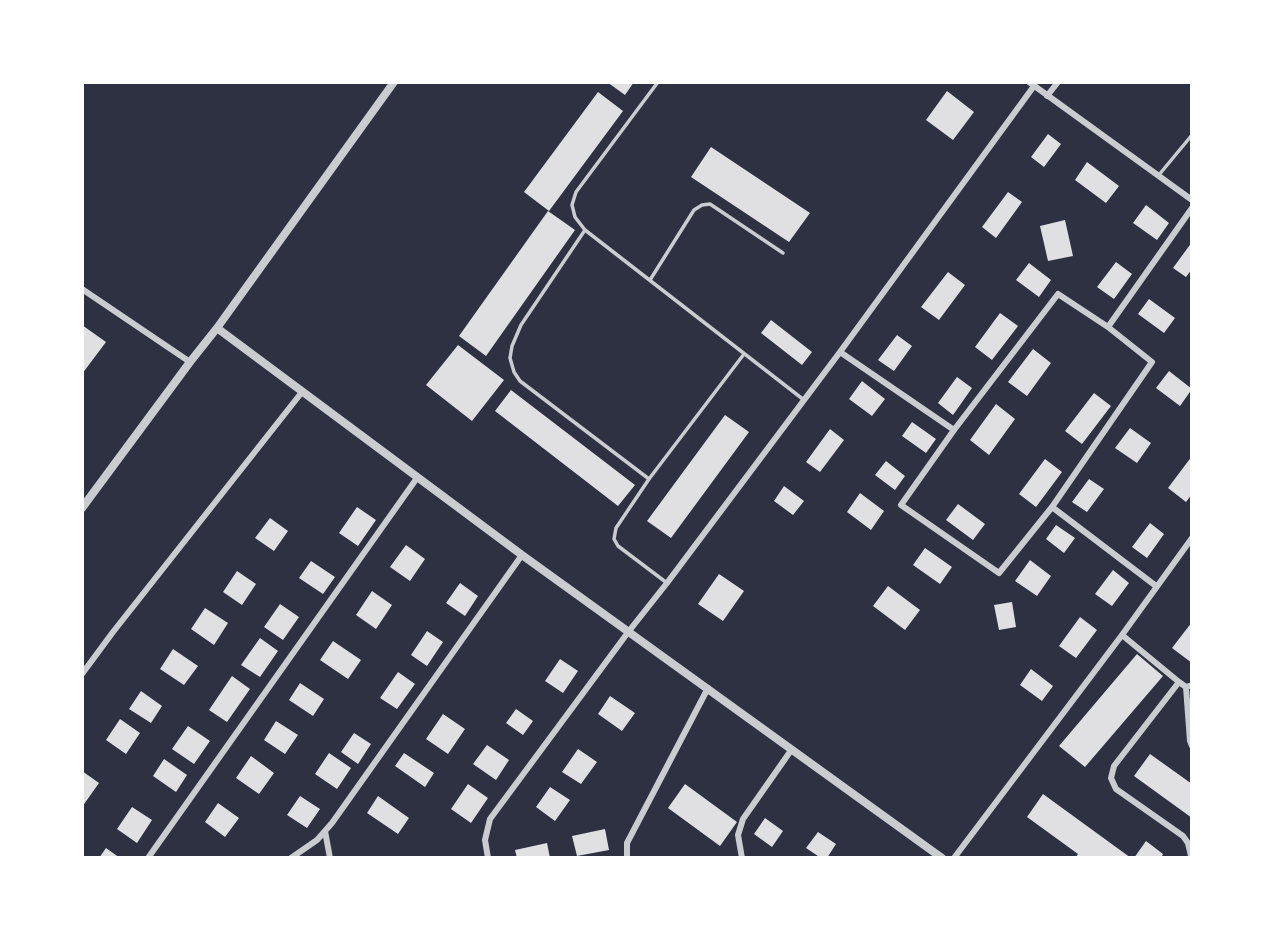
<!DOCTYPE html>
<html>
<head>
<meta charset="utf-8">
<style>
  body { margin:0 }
  #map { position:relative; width:1274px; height:940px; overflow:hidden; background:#2d3142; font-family:"Roboto Condensed",sans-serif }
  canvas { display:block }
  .frame { position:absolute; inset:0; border:84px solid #fff; pointer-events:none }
</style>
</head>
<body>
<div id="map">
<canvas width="1274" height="940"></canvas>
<div class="frame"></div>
</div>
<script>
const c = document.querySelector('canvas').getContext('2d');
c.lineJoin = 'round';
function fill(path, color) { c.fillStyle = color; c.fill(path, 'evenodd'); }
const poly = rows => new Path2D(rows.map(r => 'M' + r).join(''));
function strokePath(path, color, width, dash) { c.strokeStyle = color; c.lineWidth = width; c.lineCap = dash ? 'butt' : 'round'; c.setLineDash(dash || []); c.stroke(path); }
const building = poly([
  [607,82,634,82,625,95],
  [947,91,974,112,953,140,926,120],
  [598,92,623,111,549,211,524,192],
  [1048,134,1061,144,1044,167,1031,157],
  [711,147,810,213,789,242,691,177],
  [1087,162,1119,186,1106,203,1075,180],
  [1008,192,1022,202,996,238,982,227],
  [1146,205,1169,223,1157,240,1133,223],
  [548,211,575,230,486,356,459,336],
  [1065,220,1073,256,1048,261,1040,226],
  [1192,242,1192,269,1186,277,1173,268],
  [1116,262,1132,274,1114,299,1097,287],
  [1029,263,1051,280,1039,297,1016,280],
  [948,272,965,285,939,320,921,307],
  [1149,299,1175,318,1164,333,1138,314],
  [1000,313,1018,326,992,360,975,347],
  [771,320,812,352,802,365,761,333],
  [82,325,106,342,82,374],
  [897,335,912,346,894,371,878,360],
  [458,345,504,380,472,421,426,385],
  [1033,349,1051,363,1027,396,1008,382],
  [1169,371,1192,389,1180,406,1156,388],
  [957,377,972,388,953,415,938,403],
  [862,381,885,399,872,416,849,399],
  [511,390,635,485,618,506,495,411],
  [1094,393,1111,406,1082,444,1065,431],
  [996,404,1015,419,989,455,970,440],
  [725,415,749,432,671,538,647,521],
  [912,422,936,439,926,453,902,436],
  [1130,428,1151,443,1137,463,1115,448],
  [830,429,844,440,820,472,806,462],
  [1192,456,1192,494,1186,502,1168,488],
  [1045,459,1062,472,1036,507,1019,494],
  [886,461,905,476,895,490,875,475],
  [1089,479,1104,489,1087,512,1072,502],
  [784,486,804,501,793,515,774,501],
  [860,493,884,511,871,530,847,512],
  [958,504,985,524,973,540,946,520],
  [357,507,376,520,358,546,339,533],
  [270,518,288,531,274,551,255,538],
  [1150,523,1164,534,1147,558,1132,547],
  [1056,525,1075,538,1064,553,1046,539],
  [406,545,425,559,410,581,390,567],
  [925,548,952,567,940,584,913,565],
  [1030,560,1051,576,1037,596,1015,581],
  [311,561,335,577,323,594,299,578],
  [1113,570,1129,583,1112,606,1095,594],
  [237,571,256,584,242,605,223,592],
  [719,574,744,591,723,621,698,604],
  [460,583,478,596,465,616,446,603],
  [888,586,920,610,905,630,873,606],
  [372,591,392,605,376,629,356,615],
  [1012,602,1016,627,999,630,994,605],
  [280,604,299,617,283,640,264,627],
  [205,608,228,623,214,645,191,629],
  [1080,617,1097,630,1076,658,1059,646],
  [1192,622,1192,663,1172,648],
  [427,631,443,642,427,666,411,655],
  [260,638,278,651,260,677,241,665],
  [333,641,361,660,348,679,320,660],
  [173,649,198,666,184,685,160,669],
  [1137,654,1163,676,1085,767,1059,746],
  [560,659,578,671,563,693,545,681],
  [1031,669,1053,686,1042,701,1020,685],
  [398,672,415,684,397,709,380,698],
  [232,676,250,689,227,722,209,710],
  [300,683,324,699,313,716,289,700],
  [141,691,162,706,151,723,129,709],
  [610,696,635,713,622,731,598,714],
  [516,709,533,721,523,735,506,723],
  [443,714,465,729,448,754,426,739],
  [120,719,140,733,126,754,106,740],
  [276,721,298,735,285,754,264,740],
  [188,726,210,741,194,764,172,749],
  [354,733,371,744,358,764,341,752],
  [487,745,509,760,496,780,473,764],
  [578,749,597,762,581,784,562,772],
  [329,753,351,768,337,789,315,774],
  [404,753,434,773,425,787,395,766],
  [1150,754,1192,784,1192,818,1134,776],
  [251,756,274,773,259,794,236,778],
  [164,759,187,775,176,792,153,776],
  [82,771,99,783,82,807],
  [468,784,488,798,471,823,451,809],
  [685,784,737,822,720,846,668,808],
  [550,787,570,800,555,821,536,807],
  [1043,794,1131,858,1075,858,1078,854,1027,817],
  [300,796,320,809,307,828,287,815],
  [378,796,409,818,398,834,367,813],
  [218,803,239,818,225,837,205,822],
  [132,807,152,820,137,843,117,829],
  [765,818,783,831,772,847,754,834],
  [605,829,609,850,577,856,572,836],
  [818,832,836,844,827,858,821,858,806,848],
  [1146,841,1163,854,1161,858,1134,858],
  [547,843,550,858,517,858,515,850],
  [106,848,120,858,99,858]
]);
const service = poly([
  [658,82,576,192,572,205,575,217,585,230,804,400],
  [1158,176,1192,135],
  [585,230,521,325,512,346,510,358,514,372,520,381,649,479],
  [650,280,694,210,702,205,710,204,783,253],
  [667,583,618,546,614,539,616,528,649,479,744,354]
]);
const minor = poly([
  [1029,82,1192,200],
  [1047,96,1058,82],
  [82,289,190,362],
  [840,352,954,430,901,505,999,573,1052,507,1156,586],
  [954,430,1058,294,1108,327,1192,208],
  [1052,507,1152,362,1108,327],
  [1122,635,1179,682,1186,687,1192,685],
  [82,674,113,632,302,392],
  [1179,682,1114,766,1111,778,1116,789,1183,836,1188,843,1191,856,1190,858],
  [1186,687,1190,741,1192,746],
  [325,831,330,858],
  [148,858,417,478],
  [291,858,317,840,332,823,522,555],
  [488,858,485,840,490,819,629,631,667,583,840,352,1034,86],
  [627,858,627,843,708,688],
  [742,858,738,835,743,819,792,749],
  [954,858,1122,635,1192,538]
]);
const tertiary = poly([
  [217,328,522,555,942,858],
  [82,508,190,362,217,328,394,82]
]);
fill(building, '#e0e0e3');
strokePath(service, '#caccd0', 3.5);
strokePath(minor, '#caccd0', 6);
strokePath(tertiary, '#caccd0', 8);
</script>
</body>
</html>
